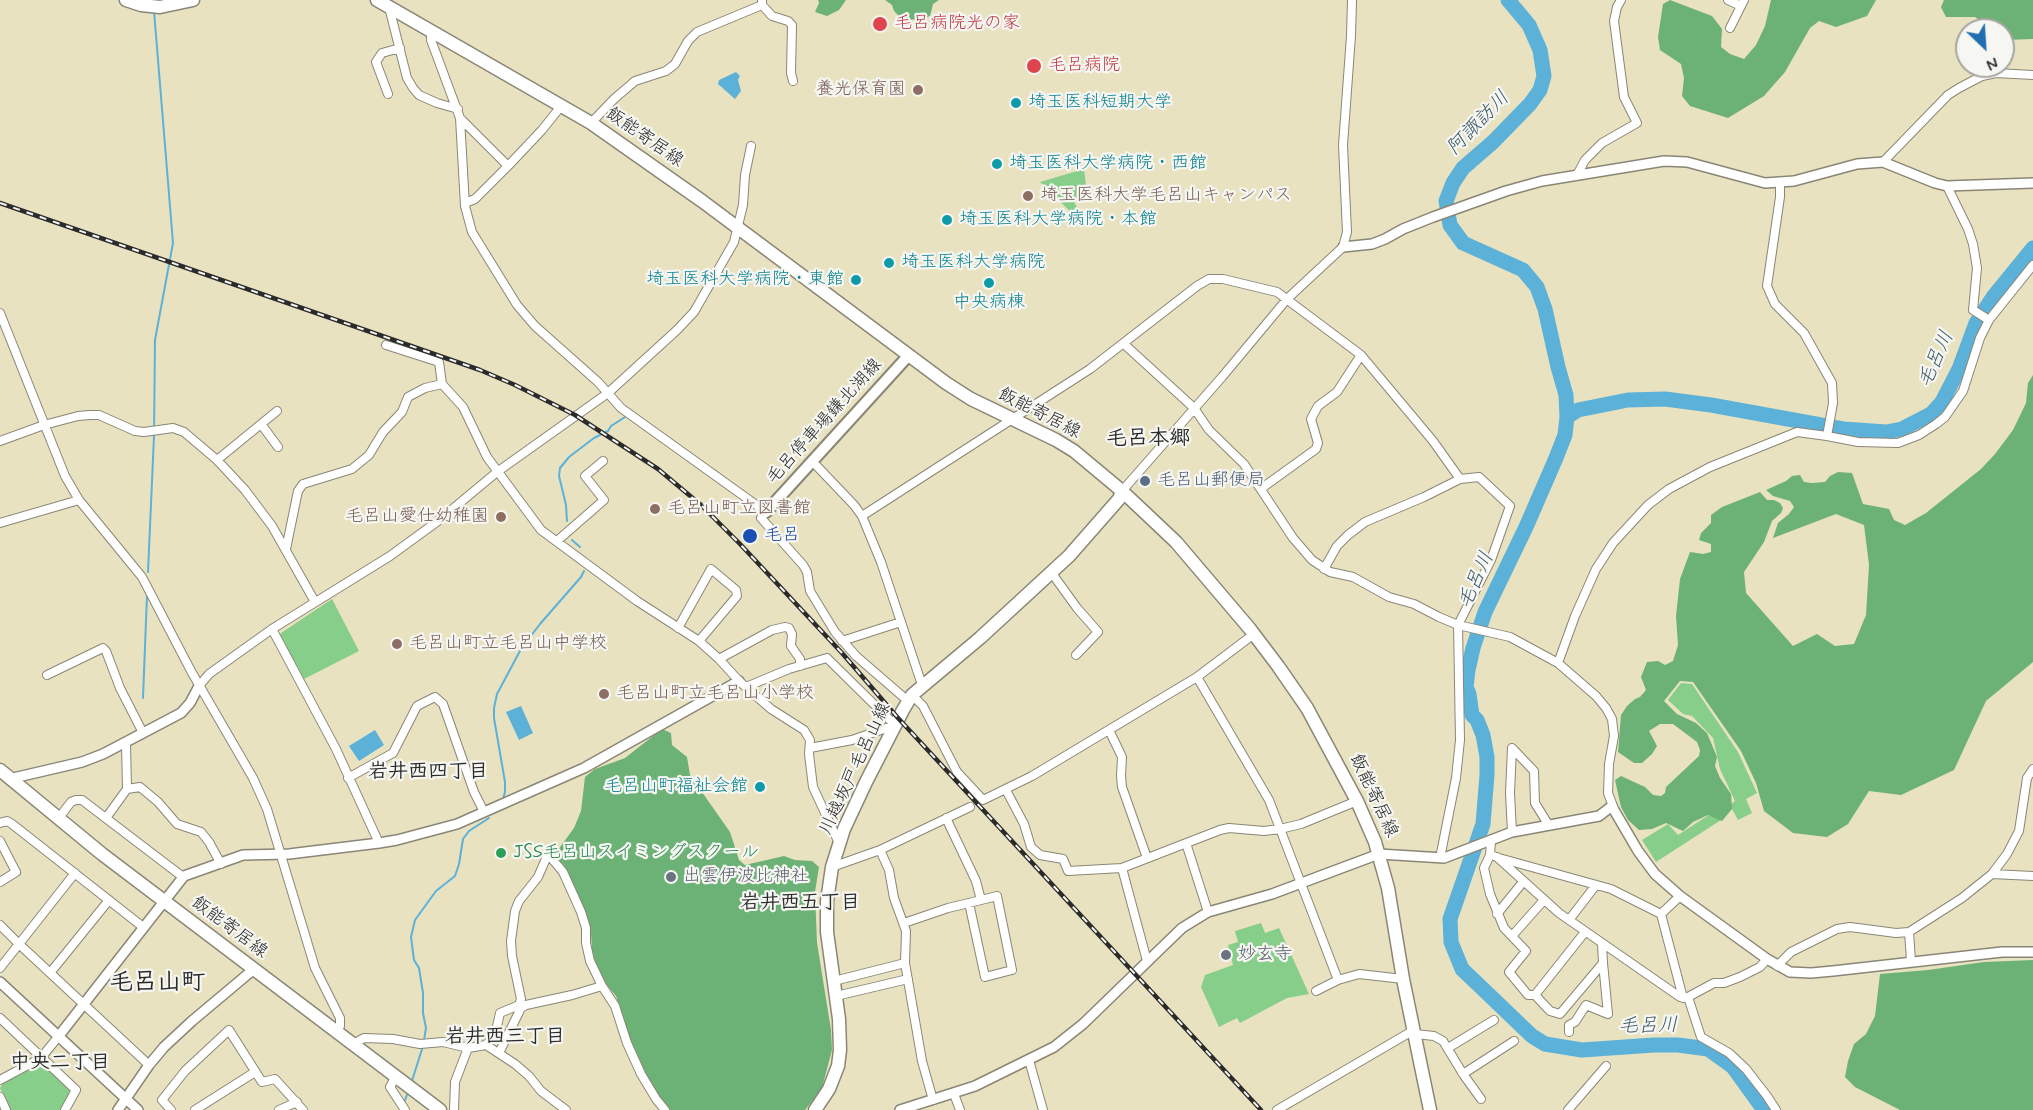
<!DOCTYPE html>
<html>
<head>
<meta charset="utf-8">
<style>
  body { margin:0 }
  #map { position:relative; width:2033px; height:1110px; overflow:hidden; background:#e9e2c1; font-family:Mynerve,sans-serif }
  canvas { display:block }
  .north { position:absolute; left:1955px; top:18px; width:60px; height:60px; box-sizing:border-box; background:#f6f6f2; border:2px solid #a5a5a2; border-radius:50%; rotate:155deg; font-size:16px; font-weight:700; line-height:24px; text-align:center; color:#2b2b2b }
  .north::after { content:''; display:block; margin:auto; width:21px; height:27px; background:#1f6fb2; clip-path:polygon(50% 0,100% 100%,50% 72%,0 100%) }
</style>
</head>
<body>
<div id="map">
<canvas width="2033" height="1110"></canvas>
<div class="north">N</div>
</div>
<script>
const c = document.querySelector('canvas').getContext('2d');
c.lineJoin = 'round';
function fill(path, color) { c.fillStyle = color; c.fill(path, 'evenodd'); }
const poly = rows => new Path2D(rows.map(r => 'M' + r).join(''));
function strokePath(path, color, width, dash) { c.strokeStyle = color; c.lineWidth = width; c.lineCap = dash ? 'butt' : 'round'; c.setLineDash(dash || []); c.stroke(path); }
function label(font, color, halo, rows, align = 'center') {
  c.font = font + ' Mynerve,"Klee One",sans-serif'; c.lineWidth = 4.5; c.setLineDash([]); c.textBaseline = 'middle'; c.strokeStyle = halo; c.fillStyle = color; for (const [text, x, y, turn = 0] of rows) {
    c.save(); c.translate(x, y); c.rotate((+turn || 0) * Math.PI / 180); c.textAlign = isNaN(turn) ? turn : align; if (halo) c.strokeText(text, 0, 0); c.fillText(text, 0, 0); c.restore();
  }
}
const green = poly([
  [1084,169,1087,194,1074,202,1081,214,1076,217,1040,182],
  [332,599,359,651,304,679,280,635,281,633],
  [1681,683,1692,684,1738,752,1757,793,1746,799,1752,813,1738,820,1730,805,1735,801,1720,769,1713,738,1692,716,1683,714,1668,700],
  [1715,811,1721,820,1656,862,1642,840,1668,824,1678,835],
  [1261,923,1265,933,1279,928,1309,994,1287,998,1240,1023,1237,1018,1219,1027,1201,987,1205,975,1233,965,1228,945,1238,942,1235,931],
  [40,1065,45,1065,71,1090,62,1110,10,1110,0,1088,4,1082]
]);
const forest = poly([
  [818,0,846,0,839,10,827,16,815,12,819,3],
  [885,0,939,0,933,4,930,16,923,19,903,20,894,11,892,5],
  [1670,0,1712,16,1722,29,1721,47,1730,54,1744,59,1756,45,1765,26,1771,0,1876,0,1867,16,1836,27,1819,21,1810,28,1785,72,1764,96,1728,118,1690,106,1682,96,1684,78,1681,64,1660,50,1658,37,1663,4],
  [1944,0,2033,0,2033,39,2005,40,2003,38,2003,30,1992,30,1975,17,1946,17,1941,7],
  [2033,375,2033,662,1986,701,1954,770,1901,795,1869,791,1848,824,1827,837,1793,833,1764,811,1756,783,1741,751,1693,682,1680,681,1664,701,1677,714,1696,723,1707,733,1717,757,1715,766,1720,778,1731,794,1732,809,1722,821,1708,815,1693,822,1683,831,1666,823,1652,829,1639,830,1628,820,1621,807,1615,780,1621,776,1645,787,1653,795,1661,796,1665,793,1666,787,1699,756,1700,750,1697,742,1673,724,1660,724,1649,731,1657,746,1652,754,1642,763,1634,763,1618,752,1621,715,1627,706,1635,699,1640,697,1646,690,1641,677,1647,662,1658,661,1665,665,1673,661,1678,645,1676,616,1680,579,1690,552,1703,554,1711,552,1711,544,1699,540,1701,533,1711,523,1711,515,1722,507,1760,492,1767,500,1774,500,1780,503,1783,508,1781,513,1772,521,1764,542,1744,572,1746,593,1793,646,1817,634,1835,646,1854,644,1866,615,1869,565,1864,525,1836,514,1773,538,1778,523,1789,514,1794,507,1790,501,1773,496,1766,490,1786,481,1792,476,1800,475,1804,482,1812,483,1825,482,1830,476,1838,472,1852,473,1863,504,1889,509,1894,520,1905,525,1926,513,1981,469,1995,454,2013,430,2026,403,2028,383],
  [662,729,671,733,672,745,687,757,690,775,730,832,739,860,745,865,784,856,795,860,812,861,819,867,815,892,817,943,831,1030,832,1050,822,1088,805,1110,663,1110,664,1104,651,1084,631,1042,616,996,605,983,596,965,592,950,591,933,587,918,579,896,564,865,557,858,558,850,574,828,581,811,585,777,595,769,625,758],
  [2033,960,2033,1110,1900,1110,1855,1087,1845,1077,1848,1061,1854,1044,1866,1034,1875,1016,1880,974,1928,970,1984,962]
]);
const water = poly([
  [736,72,740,76,738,80,741,91,735,99,718,84,719,80],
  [521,706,533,733,519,740,506,712],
  [375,730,384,745,359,761,349,746]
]);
const stream = poly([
  [567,521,566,505,559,476,560,468,569,457,594,438,608,431,611,426,625,417],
  [572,540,580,547],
  [148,572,154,436,155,340,173,243,154,11],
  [143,698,147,595],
  [503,799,505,792,505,782,494,718,494,708,497,694,521,649,540,624,581,577,584,571],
  [424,1040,426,1028,423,1013,423,993,419,968,414,960,411,937,415,920,436,891,455,876,459,864,463,839,469,831,489,818],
  [411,1084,423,1046],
  [404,1103,408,1092]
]);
const river = poly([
  [1508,0,1529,25,1540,50,1544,76,1540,90,1530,104,1493,142,1463,168,1453,183,1446,201,1450,225,1463,243,1523,270,1537,287,1545,309,1558,367,1566,395,1567,417,1565,435,1556,458,1526,527,1485,612,1473,648,1468,670,1466,687,1469,694,1472,715,1477,720,1483,735,1487,757,1487,775,1483,824,1450,919,1451,942,1462,969,1532,1036,1545,1044,1582,1050,1654,1045,1678,1045,1708,1049,1733,1067,1764,1110],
  [1567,417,1578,410,1628,400,1665,399,1711,405,1843,429,1886,432,1902,429,1931,414,1942,402,1959,369,1976,323,1993,297,2033,248]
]);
const minor = poly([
  [1728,0,1741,6],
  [762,1,762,5,772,16,788,21,792,25,791,73,793,81],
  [389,7,407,78,413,88,419,95,437,103,458,109],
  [1730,28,1744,0],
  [431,30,431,40,460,118,465,206,472,232,517,305,535,326,598,382,621,408,766,512,761,518,803,565,807,572,810,591,835,632,856,656,908,701],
  [388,94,376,62,382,53,400,48],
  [460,118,508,166],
  [591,123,614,99,635,81,666,71,675,64,688,41,697,32,762,5],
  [1883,162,1948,95,1959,88,1982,76,1996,73,2033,75],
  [1577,175,1585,160,1602,143,1637,123,1624,97,1614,21,1617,7,1621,0],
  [1780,183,1780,197,1767,286,1775,304,1804,333,1832,383,1833,403,1827,436],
  [1947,186,1968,229,1973,244,1977,268,1973,310,1989,320],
  [465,203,475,199,508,166,542,130,562,105],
  [0,313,65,476,79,500,142,577,191,671,253,778,267,809,315,968,340,1018,340,1026,337,1032],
  [1124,344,1194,408,1209,430,1244,464,1293,538,1312,560,1330,572,1353,577,1389,597,1414,604,1439,617,1458,625,1510,637,1558,663,1596,696,1606,708,1612,719,1614,736,1609,764,1608,793,1614,809],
  [386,345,439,362,442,384],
  [261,424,278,447],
  [0,441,44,425,78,416,90,415,99,415,135,431,144,432,173,428,184,432,217,460,245,490,272,526,315,602],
  [217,460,277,411],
  [812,461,854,505,862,516,881,562,922,685],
  [1262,488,1316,449,1318,443,1311,419,1318,406,1337,392,1361,355],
  [1122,491,1222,377,1287,299,1343,247,1347,232,1343,145,1351,36,1352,0],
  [862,516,1090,369,1197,286,1209,279,1223,279,1277,292,1361,355,1433,441,1460,479,1479,477,1510,506,1491,560,1458,625,1460,740,1456,778,1440,858],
  [0,523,79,500],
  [557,541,604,500,585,476,603,461],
  [286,549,298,491,303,484,352,469,369,455,383,432,402,412,408,397,425,388,442,384,463,407,487,457,541,530,637,601,699,641,719,659,739,681,771,709,804,730,810,740,809,754,813,787,839,843],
  [1324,569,1337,546,1348,535,1365,522,1424,497,1460,479],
  [1051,572,1077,608,1098,632,1076,655],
  [678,628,711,569,736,590,737,596,699,641],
  [272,629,336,749,379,843],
  [842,641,901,622],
  [719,659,772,630,785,627,789,628,792,634,791,646,800,659,800,666],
  [1558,663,1575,616,1596,569,1613,543,1648,505,1669,489,1710,467,1797,432,1827,436,1858,442,1898,443,1919,435,1936,424,1945,417,1963,391,1980,338,1989,320,2033,265],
  [47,675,103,648,106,651,120,688,143,733],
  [1197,677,1269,800,1338,980],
  [199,686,209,674,272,629,390,556,438,521,497,472,608,393,677,330,694,312,734,242,743,205,745,175,751,146],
  [746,687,789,669,827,658,895,725,852,740,810,748],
  [912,695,923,706,957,772,983,800,1032,776,1197,677,1254,634],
  [1109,730,1122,757,1121,776,1122,787,1147,858],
  [348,778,393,753,417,706,435,697,443,704,474,792,484,812],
  [127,789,140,787,158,802,177,824,201,832,209,842,221,864],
  [1006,790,1024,824,1031,847,1040,855,1063,859,1068,871,1122,868,1220,830,1229,828,1264,831,1280,829,1301,824,1357,801],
  [106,818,127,789,126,743],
  [946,818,976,881,981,900],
  [58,819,71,802,76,800,82,800,183,877],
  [0,823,7,821,12,824,143,927],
  [1512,832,1510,793,1512,748,1534,771,1535,803,1548,824],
  [0,841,16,872,0,882],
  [1491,841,1490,855,1484,868,1490,894,1504,928,1526,951,1509,972,1528,995,1535,995,1550,1011,1560,1014,1603,963,1608,1014,1586,1005,1575,1022,1569,1025,1569,1032],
  [1186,843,1208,912],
  [880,850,889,870,894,898,906,931,905,963,922,1061,933,1100],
  [1490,855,1497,857,1559,913,1680,997,1688,997,1714,983,1724,983,1740,977,1760,967,1767,959],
  [1499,858,1611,889,1661,914,1683,998],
  [832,867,880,850,970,807],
  [1122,868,1147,961],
  [75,873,19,944,149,1065],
  [1992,874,2033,876],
  [1497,914,1523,882],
  [1661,914,1680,896],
  [1569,920,1596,885],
  [904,923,948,908,969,903,997,896,1012,970,985,977,969,903],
  [0,925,19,944,0,968],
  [1909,932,1911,961],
  [1512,936,1544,900],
  [1602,944,1603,963],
  [1777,966,1791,952,1837,929,1850,927,1896,933,1909,932,1962,898,1992,874,2007,854,2019,831,2027,778,2033,769],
  [50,973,109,900],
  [834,981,905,963],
  [1316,991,1338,980,1359,974,1403,979],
  [1535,995,1585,932],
  [836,996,908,979],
  [1688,997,1701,1037,1729,1053,1746,1069,1767,1096,1776,1110],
  [0,1018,76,1090,65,1110],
  [1415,1034,1434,1036,1443,1041,1463,1074,1481,1099],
  [353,1044,364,1038,393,1039,420,1044,443,1042,468,1048,486,1045,515,1064,529,1076,541,1091,566,1110],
  [486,1045,495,1035,500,1013,519,1005,521,999,512,956,511,941,515,911,519,901,538,877,548,854,563,872,581,912,586,928,586,943,590,961,602,986,615,1006,627,1043,641,1074,656,1099,665,1110],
  [1448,1048,1494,1020],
  [499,1053,521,1008,526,1005,572,995,602,986],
  [1029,1060,1043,1110],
  [1463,1074,1514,1041],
  [396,1076,390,1087,405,1110],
  [0,1080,41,1058,58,1037],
  [954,1094,960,1110],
  [0,1097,6,1110],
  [171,1110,162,1100,185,1071,229,1030,262,1082,275,1079,303,1110],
  [195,1110,255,1072],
  [279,1110,297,1102],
  [454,1110,455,1082,468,1048],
  [1277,1110,1414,1030],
  [1568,1110,1606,1066]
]);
const tertiary = poly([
  [1343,247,1372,244,1385,239,1403,229,1433,217,1506,191,1542,181,1664,161,1687,162,1765,183,1794,181,1857,164,1883,162,1935,183,1947,186,2033,183],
  [9,779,82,762,103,754,181,713,190,703,199,686],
  [1614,810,1638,851,1655,874,1680,896,1767,959,1790,972,1811,973,1833,971,2002,952,2033,952],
  [0,982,138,1110],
  [58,1037,184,876,243,855,289,854,379,843,397,840,457,824,584,768,739,681],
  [118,1110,149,1065,164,1047,192,1021,254,969],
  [900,1110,975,1086,1054,1047,1083,1024,1182,928,1208,912,1272,894,1379,854,1444,858,1512,832,1599,816,1612,806]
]);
const secondary = poly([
  [766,512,909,355]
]);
const primary = poly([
  [126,0,141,5,160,7,193,0],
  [377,0,591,123,702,201,946,383,971,399,1056,440,1074,451,1122,491,1176,542,1250,629,1278,666,1307,708,1357,801,1375,842,1388,888,1403,979,1430,1110],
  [0,770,102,854,440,1110],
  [815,1110,829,1089,838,1066,840,1050,839,1019,827,932,827,901,832,867,844,829,866,782,903,710,912,695,980,638,1069,556,1119,499,1122,491]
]);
const rail = poly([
  [0,203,480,370,515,385,575,415,658,469,701,505,740,544,842,653,898,718,1261,1110]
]);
const markers = [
  [880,24,8,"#e0444e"],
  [1034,66,8,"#e0444e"],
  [918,90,6,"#8d6e63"],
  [1016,103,6,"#0f9aa8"],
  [997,164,6,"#0f9aa8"],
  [1028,196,6,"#8d6e63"],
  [947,220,6,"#0f9aa8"],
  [889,263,6,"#0f9aa8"],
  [856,280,6,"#0f9aa8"],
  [989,283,6,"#0f9aa8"],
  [1145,481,6,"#5c6f8a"],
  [655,509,6,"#8d6e63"],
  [501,517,6,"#8d6e63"],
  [750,536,8,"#1a4fb4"],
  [397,644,6,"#8d6e63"],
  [604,694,6,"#8d6e63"],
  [760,787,6,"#0f9aa8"],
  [501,853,6,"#2e9e5b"],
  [671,877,6,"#6b7280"],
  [1226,955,6,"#6b7280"]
];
const healthNames = [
  ["毛呂病院光の家",894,24],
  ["毛呂病院",1048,66]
];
const educationNames = [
  ["養光保育園",906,90,"right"],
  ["埼玉医科大学毛呂山キャンパス",1040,196],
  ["毛呂山町立図書館",667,509],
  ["毛呂山愛仕幼稚園",489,517,"right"],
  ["毛呂山町立毛呂山中学校",409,644],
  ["毛呂山町立毛呂山小学校",616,694]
];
const cultureNames = [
  ["埼玉医科短期大学",1028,103],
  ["埼玉医科大学病院・西館",1009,164],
  ["埼玉医科大学病院・本館",959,220],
  ["埼玉医科大学病院",901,263],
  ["埼玉医科大学病院・東館",844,280,"right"],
  ["中央病棟",989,303,"center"],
  ["毛呂山町福祉会館",748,787,"right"]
];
const streetNames = [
  ["飯能寄居線",644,138,35],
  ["飯能寄居線",1039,414,27],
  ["毛呂停車場鎌北湖線",825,422,-48],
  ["川越坂戸毛呂山線",856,769,-65],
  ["飯能寄居線",1373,796,65],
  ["飯能寄居線",229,928,37]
];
const serviceNames = [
  ["毛呂山郵便局",1157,481]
];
const transitNames = [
  ["毛呂",764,536]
];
const leisureNames = [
  ["JSS毛呂山スイミングスクール",513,853]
];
const worshipNames = [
  ["出雲伊波比神社",683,877],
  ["妙玄寺",1238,955]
];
const waterNames = [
  ["阿諏訪川",1479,124,-46],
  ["毛呂川",1937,360,-66],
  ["毛呂川",1477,581,-66],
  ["毛呂川",1648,1027,-1]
];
const neighbourhoodNames = [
  ["岩井西四丁目",428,773],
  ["岩井西五丁目",800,904],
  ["岩井西三丁目",505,1038],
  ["中央二丁目",60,1064]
];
const quarterNames = [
  ["毛呂本郷",1148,440]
];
const districtNames = [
  ["毛呂山町",157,984]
];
fill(green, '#86ce89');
fill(forest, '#6cb175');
fill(water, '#5cb1d8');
strokePath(stream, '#5cb1d8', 2);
strokePath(river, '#5cb1d8', 15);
strokePath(minor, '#8a8676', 10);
strokePath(tertiary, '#8a8676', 12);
strokePath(secondary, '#8a8676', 14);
strokePath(primary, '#8a8676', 15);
strokePath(minor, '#fff', 8);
strokePath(tertiary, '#fff', 9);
strokePath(secondary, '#fff', 10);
strokePath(primary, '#fff', 12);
strokePath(rail, '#2b2b2b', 4.5);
strokePath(rail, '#f6f6f2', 2, [7]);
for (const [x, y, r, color] of markers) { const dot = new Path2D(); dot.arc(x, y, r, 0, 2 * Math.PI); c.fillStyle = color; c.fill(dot); strokePath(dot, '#f6f6f2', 2); }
label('18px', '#be3a42', '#f6f6f2', healthNames, 'left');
label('18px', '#785e54', '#f6f6f2', educationNames, 'left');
label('18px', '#0d838f', '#f6f6f2', cultureNames, 'left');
label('18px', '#2b2b2b', '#f6f6f2', streetNames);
label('18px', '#4e5e75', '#f6f6f2', serviceNames, 'left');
label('18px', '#164399', '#f6f6f2', transitNames, 'left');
label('18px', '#27864d', '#f6f6f2', leisureNames, 'left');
label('18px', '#5b616d', '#f6f6f2', worshipNames, 'left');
label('italic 20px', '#3c5a68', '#f6f6f2', waterNames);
label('bold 20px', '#2b2b2b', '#f6f6f2', neighbourhoodNames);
label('bold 21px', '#2b2b2b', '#f6f6f2', quarterNames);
label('bold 24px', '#2b2b2b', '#f6f6f2', districtNames);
</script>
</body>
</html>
